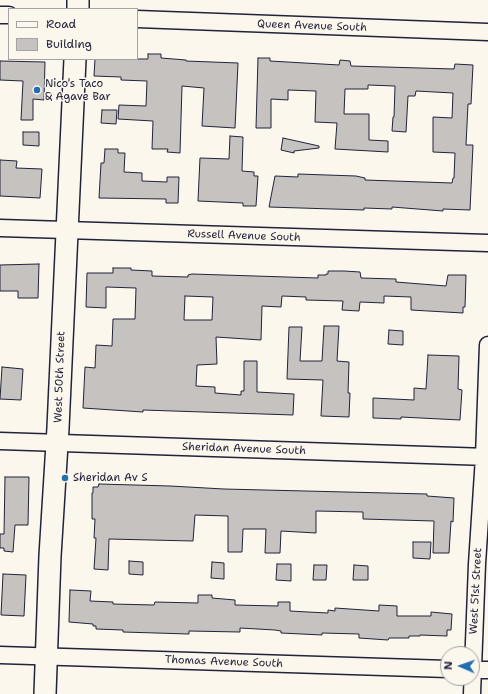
<!DOCTYPE html>
<html>
<head>
<meta charset="utf-8">
<style>
  body { margin:0 }
  #map { position:relative; width:488px; height:694px; overflow:hidden; background:#fbf7ec; font-family:"Shantell Sans",sans-serif }
  canvas { display:block }
  .legend { position:absolute; left:8px; top:8px; width:130px; height:52px; box-sizing:border-box; background:#fbf7ec; border:1px solid #a4a2a5; margin:0; padding:5px 7px; list-style:none; font-size:12px; color:#22223b }
  .legend li { display:flex; align-items:center; gap:8px; height:20px }
  .legend b { width:20px; border:1px solid #a4a2a5 }
  .north { position:absolute; left:440px; top:646px; width:40px; height:40px; box-sizing:border-box; background:#fbf7ec; border:1px solid #a4a2a5; border-radius:50%; rotate:272deg; font-size:11px; font-weight:700; line-height:16px; text-align:center; color:#22223b }
  .north::after { content:''; display:block; margin:auto; width:14px; height:18px; background:#1f6fb2; clip-path:polygon(50% 0,100% 100%,50% 72%,0 100%) }
</style>
</head>
<body>
<div id="map">
<canvas width="488" height="694"></canvas>
<ul class="legend">
<li><b style="height:5px;background:#fbf7ec"></b>Road</li>
<li><b style="height:11px;background:#c6c2c0"></b>Building</li>
</ul>
<div class="north">N</div>
</div>
<script>
const c = document.querySelector('canvas').getContext('2d');
c.lineJoin = 'round';
function fill(path, color) { c.fillStyle = color; c.fill(path, 'evenodd'); }
const poly = rows => new Path2D(rows.map(r => 'M' + r).join(''));
function strokePath(path, color, width, dash) { c.strokeStyle = color; c.lineWidth = width; c.lineCap = dash ? 'butt' : 'round'; c.setLineDash(dash || []); c.stroke(path); }
function label(font, color, halo, rows, align = 'center') {
  c.font = font + ' "Shantell Sans",sans-serif'; c.lineWidth = 3; c.setLineDash([]); c.textBaseline = 'middle'; c.strokeStyle = halo; c.fillStyle = color; for (const [text, x, y, turn = 0] of rows) {
    c.save(); c.translate(x, y); c.rotate((+turn || 0) * Math.PI / 180); c.textAlign = isNaN(turn) ? turn : align; if (halo) c.strokeText(text, 0, 0); c.fillText(text, 0, 0); c.restore();
  }
}
const building = poly([
  [148,54,161,54,161,58,186,60,186,61,238,63,235,128,202,126,204,88,182,86,180,153,167,152,168,149,152,149,153,121,118,119,119,105,146,106,147,81,121,80,121,77,94,76,95,59,148,59,148,54],
  [258,58,270,58,270,61,339,65,340,60,350,61,351,66,454,69,455,64,473,65,471,104,468,104,466,145,473,145,470,210,443,209,443,211,392,207,392,209,364,208,364,210,269,207,275,176,298,177,298,174,356,176,365,178,365,180,452,183,453,178,454,178,455,153,433,152,433,117,452,118,453,93,416,91,415,96,408,96,406,132,392,131,393,117,394,117,395,86,368,85,368,89,345,89,344,114,369,114,369,140,388,141,388,152,335,149,337,123,315,122,316,91,288,90,288,100,271,99,271,128,256,128,258,58],
  [0,61,45,62,44,100,33,99,33,120,21,120,23,81,0,80,0,61],
  [102,110,117,110,116,124,101,123,102,110],
  [23,132,39,132,39,146,23,145,23,132],
  [230,136,243,137,242,171,254,172,254,176,258,176,256,206,243,206,243,203,198,201,200,158,229,159,230,136],
  [283,138,319,146,319,148,294,151,294,153,281,150,283,138],
  [105,149,118,149,118,153,125,153,124,172,142,173,142,181,167,182,167,177,179,177,178,203,166,203,166,199,99,198,101,163,104,163,105,149],
  [0,160,17,161,16,168,42,169,40,198,0,196,0,160],
  [39,264,38,298,18,298,18,291,0,291,0,265,39,264],
  [113,268,131,268,131,270,152,271,152,276,188,277,188,275,192,274,318,278,318,275,326,275,326,274,328,274,328,271,344,271,360,272,361,278,396,279,396,282,446,286,448,275,466,275,465,307,463,307,463,313,411,310,411,297,384,296,384,303,360,302,359,311,342,310,343,301,306,300,306,297,282,296,281,307,262,306,261,340,216,337,217,364,197,365,196,386,215,387,215,393,241,395,241,391,244,391,244,361,257,361,257,392,294,394,293,415,143,410,143,412,83,408,85,367,95,368,96,345,112,346,113,319,135,319,136,288,106,287,106,308,86,307,87,273,113,273,113,268],
  [185,296,213,297,212,320,184,320,185,296],
  [324,326,339,326,337,361,349,362,348,393,350,393,349,417,321,416,323,380,287,379,289,327,302,327,300,361,322,361,324,326],
  [389,330,403,331,403,345,388,344,389,330],
  [428,355,459,356,458,389,462,390,460,420,401,417,401,419,373,418,373,398,414,400,414,388,426,389,428,355],
  [2,367,23,369,21,400,0,399,2,367],
  [5,477,29,477,28,525,15,525,13,552,4,551,4,548,0,548,0,534,4,534,5,477],
  [99,484,170,486,224,489,427,494,427,496,454,498,453,522,451,521,449,553,433,553,434,521,363,519,363,512,316,511,316,533,281,531,280,553,265,553,266,529,243,529,242,552,228,552,228,516,195,515,193,541,109,539,108,570,94,569,96,538,94,538,95,519,92,519,92,493,93,493,93,487,98,487,99,484],
  [413,542,431,542,430,559,413,558,413,542],
  [129,561,143,562,143,575,129,574,129,561],
  [212,562,224,563,224,579,211,578,212,562],
  [277,564,291,564,291,581,276,580,277,564],
  [314,565,327,565,326,580,313,580,314,565],
  [354,565,368,566,368,580,353,580,354,565],
  [3,574,26,575,24,616,1,615,3,574],
  [70,590,91,591,90,601,113,602,113,604,154,605,155,602,198,603,198,595,212,595,212,598,235,600,235,605,278,606,278,602,290,602,290,611,308,612,328,613,328,610,335,611,335,608,379,611,379,605,397,606,397,616,431,616,431,612,452,614,451,630,447,630,447,636,420,635,420,636,409,636,409,638,389,638,388,640,359,638,359,634,322,633,322,635,281,633,281,631,275,630,240,628,240,632,189,631,189,634,123,632,123,630,96,629,96,626,93,626,93,624,69,622,70,590]
]);
const minor = poly([
  [0,15,9,15],
  [137,19,488,32],
  [0,228,488,243],
  [0,441,488,457],
  [0,655,448,669],
  [472,670,488,670],
  [472,694,477,564,484,457,488,345]
]);
const major = poly([
  [78,9,78,0],
  [45,694,50,556,58,428,75,59]
]);
const markers = [
  [37,90,4,"#1f6fb2"],
  [65,478,4,"#1f6fb2"]
];
const streetNames = [
  ["Queen Avenue South",312,26,2],
  ["Russell Avenue South",244,236,2],
  ["West 50th Street",60,377,-88],
  ["Sheridan Avenue South",244,449,2],
  ["West 51st Street",476,591,-87],
  ["Thomas Avenue South",224,662,2]
];
const poiNames = [
  ["Nico's Taco",45,84],
  ["& Agave Bar",45,97],
  ["Sheridan Av S",73,478]
];
fill(building, '#c6c2c0');
strokePath(building, '#22223b', 1);
strokePath(minor, '#22223b', 19);
strokePath(major, '#22223b', 24);
strokePath(minor, '#fbf7ec', 16);
strokePath(major, '#fbf7ec', 21);
for (const [x, y, r, color] of markers) { const dot = new Path2D(); dot.arc(x, y, r, 0, 2 * Math.PI); c.fillStyle = color; c.fill(dot); strokePath(dot, '#fbf7ec', 1.5); }
label('11px', '#22223b', '#fbf7ec', streetNames);
label('11px', '#22223b', '#fbf7ec', poiNames, 'left');
</script>
</body>
</html>
